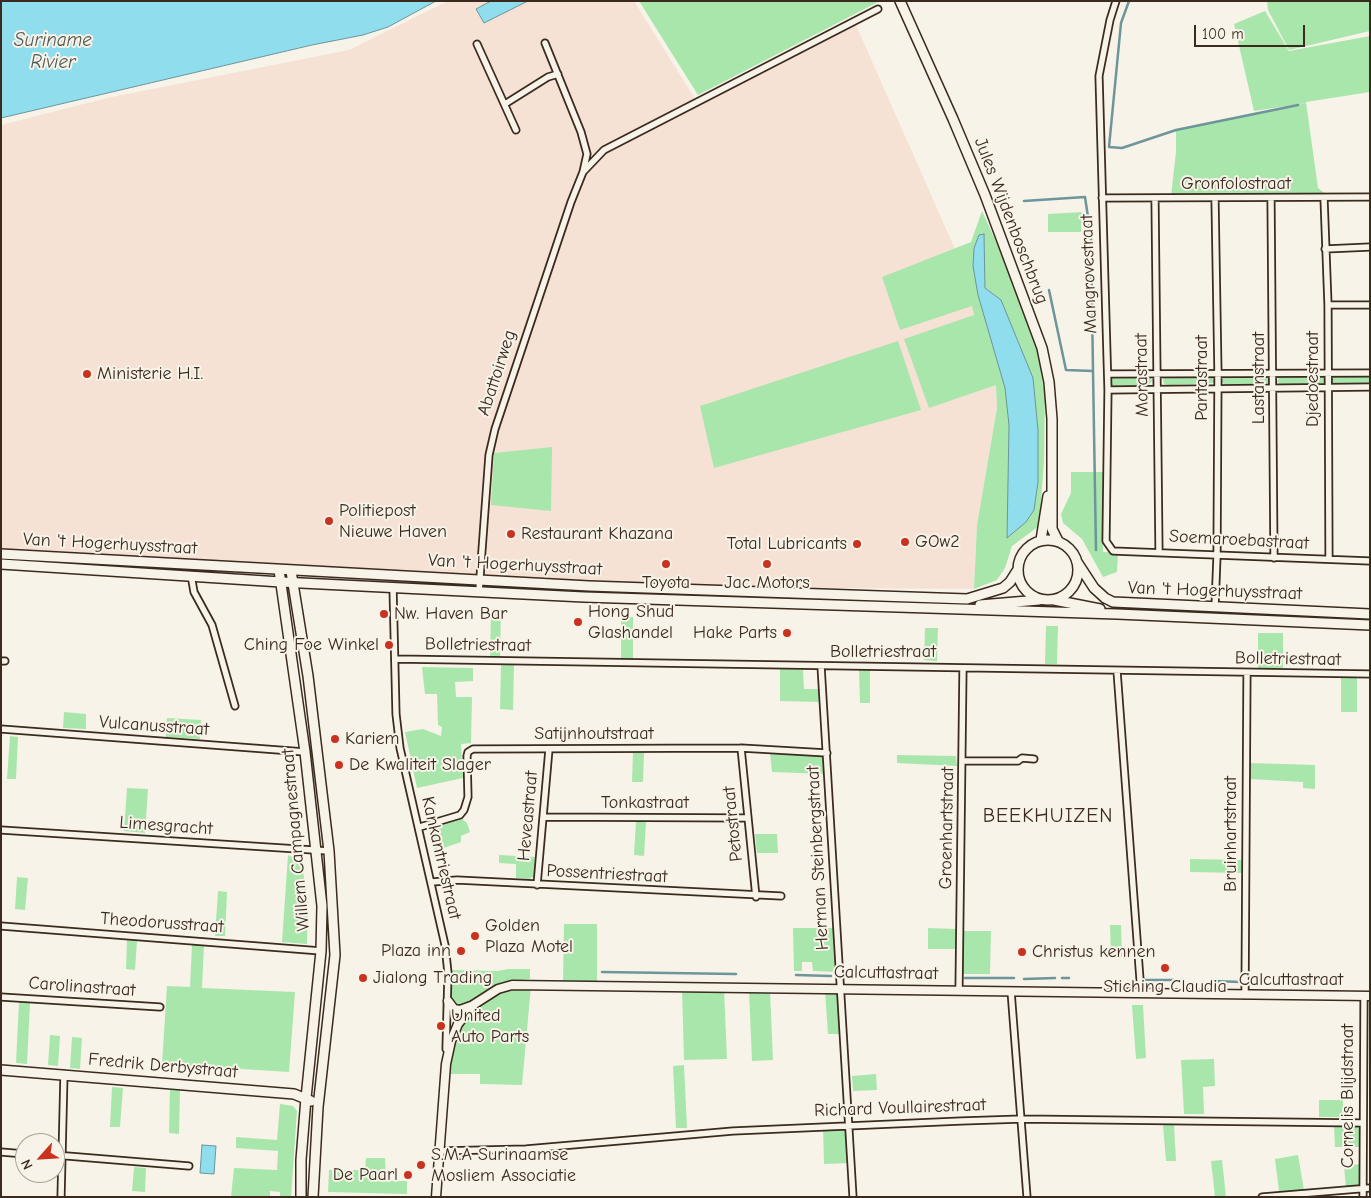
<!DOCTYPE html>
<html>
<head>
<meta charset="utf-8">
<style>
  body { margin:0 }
  #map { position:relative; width:1371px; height:1198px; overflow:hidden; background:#f7f3e8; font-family:"Comic Neue",sans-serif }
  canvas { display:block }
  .frame { position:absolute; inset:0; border:2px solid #3b2a1e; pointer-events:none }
  .north { position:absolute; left:15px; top:1133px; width:50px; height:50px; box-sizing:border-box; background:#f7f3e8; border:1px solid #aca397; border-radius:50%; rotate:244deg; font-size:14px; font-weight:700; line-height:20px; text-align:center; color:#3b2a1e }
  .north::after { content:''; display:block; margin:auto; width:18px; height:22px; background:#c8321e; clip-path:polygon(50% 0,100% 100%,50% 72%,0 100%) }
  .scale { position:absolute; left:1194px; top:25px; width:111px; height:22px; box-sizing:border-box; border:2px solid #3b2a1e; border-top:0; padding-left:6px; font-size:15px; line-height:18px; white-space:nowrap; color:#3b2a1e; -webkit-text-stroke:4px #f7f3e8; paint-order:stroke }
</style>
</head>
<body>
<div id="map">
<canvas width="1371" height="1198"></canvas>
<div class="frame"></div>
<div class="north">N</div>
<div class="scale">100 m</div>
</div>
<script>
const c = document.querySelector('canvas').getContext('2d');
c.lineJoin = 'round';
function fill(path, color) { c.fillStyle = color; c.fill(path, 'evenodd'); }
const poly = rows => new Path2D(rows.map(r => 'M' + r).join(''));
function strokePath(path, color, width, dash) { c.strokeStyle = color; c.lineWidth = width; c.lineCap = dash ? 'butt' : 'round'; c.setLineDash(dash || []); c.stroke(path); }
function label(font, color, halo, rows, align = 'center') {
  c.font = font + ' "Comic Neue",sans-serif'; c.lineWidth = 4; c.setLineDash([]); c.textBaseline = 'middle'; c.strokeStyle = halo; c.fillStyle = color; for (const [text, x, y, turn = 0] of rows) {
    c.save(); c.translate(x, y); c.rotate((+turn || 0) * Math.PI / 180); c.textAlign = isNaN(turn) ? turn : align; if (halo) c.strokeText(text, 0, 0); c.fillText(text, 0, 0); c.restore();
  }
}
const built = poly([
  [448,1,634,1,697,102,855,23,955,249,996,385,997,408,977,525,974,589,685,587,342,573,1,550,1,125,107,98,349,50]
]);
const green = poly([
  [639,1,880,1,698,95],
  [1267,1,1370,1,1370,31,1289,50,1268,10],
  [1265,11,1289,51,1370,36,1370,92,1306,102,1318,188,1327,195,1171,196,1176,152,1176,130,1306,103,1254,111,1234,24],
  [982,211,1020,294,1038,351,1045,397,1044,462,1039,526,1012,546,1005,568,997,580,974,589,977,525,997,408,996,385,929,408,904,339,974,315,972,306,900,330,882,277,971,242],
  [1082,212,1081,232,1048,232,1048,214],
  [898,341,921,410,714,468,700,406],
  [1111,376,1150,377,1152,381,1147,386,1112,387],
  [1210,376,1215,379,1214,383,1168,385,1164,384,1163,379,1167,377],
  [1224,376,1267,377,1271,383,1225,385,1222,382],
  [1319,376,1325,378,1325,383,1281,384,1277,382,1279,377],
  [1334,376,1370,376,1370,384,1332,383,1332,379],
  [552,447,551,511,491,505,494,453],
  [1071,472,1103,472,1103,552,1118,553,1117,572,1103,577,1082,539,1063,523,1061,514,1071,493],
  [491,610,501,610,500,659,490,658],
  [621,617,633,617,633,660,621,660],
  [1046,626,1058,626,1057,664,1045,664],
  [925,628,938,628,937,661,924,660],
  [1258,633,1283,633,1283,668,1258,668],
  [501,665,514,665,513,710,500,709],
  [422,667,473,668,473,681,455,682,456,697,472,697,471,743,461,744,463,778,417,788,405,732,423,729,441,736,442,727,438,725,437,694,425,694],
  [780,669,803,670,804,689,820,689,820,702,780,701],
  [859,669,870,669,870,703,860,703],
  [1341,677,1357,677,1357,712,1341,712],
  [64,712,86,714,86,729,63,728],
  [167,718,201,720,200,739,166,737],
  [10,736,18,737,16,779,7,779],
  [770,752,822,755,825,759,826,774,772,772],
  [633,753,644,753,643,782,632,782],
  [897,755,956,756,957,766,897,763],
  [1249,763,1315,765,1315,789,1303,788,1303,782,1249,779],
  [127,788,148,789,145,833,124,831],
  [460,817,467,823,470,832,461,836,461,842,435,851,428,826],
  [636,821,646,822,644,856,634,855],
  [755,834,777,834,778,853,757,853],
  [288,855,299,861,302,865,308,902,307,944,282,942],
  [499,855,537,857,535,876,529,879,516,878,516,864,499,863],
  [1190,859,1243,860,1243,873,1190,872],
  [17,877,28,878,25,910,15,909],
  [218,891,227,892,225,936,215,936],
  [564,924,597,924,597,981,563,981],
  [1110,925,1121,925,1122,957,1111,958],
  [793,928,835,928,837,972,813,971,812,962,802,962,802,971,794,971],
  [928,928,957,929,957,949,928,949],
  [963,931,991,931,990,974,962,974],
  [127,940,137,941,135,970,126,969],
  [192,945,204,945,202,988,295,992,289,1072,162,1064,167,986,190,987],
  [508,969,530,969,530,979,502,982,466,1004,459,1006,452,1003,452,970,498,971],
  [531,986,522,1085,480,1084,480,1074,450,1074,451,1053,460,1026,475,1008,501,992],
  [682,989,724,989,727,1059,684,1060],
  [749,991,770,991,773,1060,752,1061],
  [825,991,838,992,839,994,842,1034,828,1034],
  [19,1002,30,1003,27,1064,16,1063],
  [1132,1005,1143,1005,1146,1058,1136,1059],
  [50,1035,60,1036,58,1066,48,1065],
  [72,1037,82,1038,80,1069,70,1068],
  [1214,1059,1215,1086,1203,1087,1204,1114,1184,1114,1181,1060],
  [684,1065,687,1128,676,1128,673,1066],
  [876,1074,877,1090,853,1091,852,1076],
  [112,1087,123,1088,120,1127,110,1127],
  [170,1089,180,1090,179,1134,169,1133],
  [1319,1100,1343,1100,1343,1117,1319,1117],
  [280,1104,293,1106,297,1111,291,1197,280,1197,280,1192,270,1191,270,1197,231,1197,234,1168,277,1170,278,1151,236,1148,236,1137,277,1140],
  [1163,1125,1174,1125,1176,1161,1166,1161],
  [1334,1126,1358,1126,1360,1129,1360,1147,1335,1147],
  [823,1127,846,1128,849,1163,824,1164],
  [1298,1155,1304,1190,1279,1191,1275,1159],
  [366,1158,385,1158,386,1181,407,1181,407,1194,328,1192,329,1170,365,1170],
  [1222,1160,1226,1197,1215,1197,1211,1161],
  [1360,1164,1359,1185,1346,1187,1344,1166],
  [134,1167,146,1168,145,1192,132,1191]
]);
const water = poly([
  [1,1,436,1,388,27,363,35,312,45,1,118,1,1],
  [491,1,528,1,484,23,476,9,491,1],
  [984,234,985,288,1001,300,1033,378,1038,430,1038,482,1034,510,1026,522,1007,538,1009,425,1005,388,978,295,973,266,974,248,979,235,984,234],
  [202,1145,216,1146,214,1174,200,1173,202,1145]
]);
const stream = poly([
  [1129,1,1121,23,1109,147,1122,148,1176,130],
  [1176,130,1298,105],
  [1024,201,1085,197,1091,237,1093,371,1066,370,1049,290],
  [1093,371,1096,550],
  [602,972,736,974],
  [796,975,831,976],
  [965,978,1014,978],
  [1062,978,1069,978],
  [1024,979,1055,978],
  [1145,980,1183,980],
  [1213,981,1241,982],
  [1249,983,1302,984]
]);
const minor = poly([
  [1116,1,1110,20,1099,76,1108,390,1106,541,1113,551,1370,561],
  [477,44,516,130],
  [505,104,548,77,558,74],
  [583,172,604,150,878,9],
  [1102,198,1370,197],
  [1324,198,1328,305,1329,559],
  [1155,199,1159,551],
  [1215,199,1218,374,1217,556,1215,607],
  [1271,199,1274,558],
  [1325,249,1370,247],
  [1328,305,1370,305],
  [1108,374,1370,373],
  [1108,390,1370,387],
  [191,575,194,592,212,625,235,706],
  [393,587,396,714,400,748,445,945,448,973,446,1049],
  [479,591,489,455,495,429,571,202,583,172,587,154,581,132,545,43],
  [395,659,1370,674],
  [1,661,5,661],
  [821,666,853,1197],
  [1117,671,1141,993],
  [1,729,305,752],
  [741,748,756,897],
  [963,761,1018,761,1022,758,1034,759],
  [543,817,747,818],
  [420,827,460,815,464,810,468,797,467,756,468,752,473,749,741,748,827,753],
  [1,830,329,851],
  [432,882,457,880,781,896],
  [537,885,549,749],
  [1,926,321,951],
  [959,990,963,668],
  [1011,991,1027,1197],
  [1245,995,1247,673],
  [1,997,160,1007],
  [439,1151,526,1149,733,1131,961,1121,1022,1119,1363,1123],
  [1,1152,25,1154],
  [55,1155,189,1166],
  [61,1197,64,1074],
  [1262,1197,1370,1188],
  [1363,1197,1364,996]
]);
const tertiary = poly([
  [448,1001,454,1009,460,1010,471,1006],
  [436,1197,446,1064,451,1041,458,1024,473,1005,498,989,512,985,1370,996]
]);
const secondary = poly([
  [279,570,305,752,322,906,321,951,306,1098,301,1160,301,1197],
  [291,571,308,676,329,851,335,955,318,1107,313,1197],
  [1,1070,294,1094,311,1101]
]);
const primary = poly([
  [900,1,953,119,985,195,1042,348,1049,382,1052,419,1052,529,1058,541],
  '1018 570a30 30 0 1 1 60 0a30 30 0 1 1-60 0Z',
  [1041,540,1048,496],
  [1,554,589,586,967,599,1003,588,1010,582,1017,571],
  [1077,562,1094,588,1105,598,1113,602,1370,614],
  [1,564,281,582,584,597,1117,614,1370,625],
  [1054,600,1100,609],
  [980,605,1039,600]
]);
const markers = [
  [87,374,5,"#c8321e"],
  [329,521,5,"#c8321e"],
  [511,534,5,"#c8321e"],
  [905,542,5,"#c8321e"],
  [857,544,5,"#c8321e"],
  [666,564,5,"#c8321e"],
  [767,564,5,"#c8321e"],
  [384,614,5,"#c8321e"],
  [578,622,5,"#c8321e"],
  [787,633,5,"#c8321e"],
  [389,645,5,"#c8321e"],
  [335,739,5,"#c8321e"],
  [339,765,5,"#c8321e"],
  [475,936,5,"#c8321e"],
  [461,951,5,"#c8321e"],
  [1022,952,5,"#c8321e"],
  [1165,968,5,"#c8321e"],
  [363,978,5,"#c8321e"],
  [441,1026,5,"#c8321e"],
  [421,1165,5,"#c8321e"],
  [408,1175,5,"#c8321e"]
];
const streetNames = [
  ["Gronfolostraat",1236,184],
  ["Jules Wijdenboschbrug",1011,221,69],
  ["Mangrovestraat",1089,274,-92],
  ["Abattoirweg",497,373,-72],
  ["Morastraat",1142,375,-91],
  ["Pantastraat",1202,378,-90],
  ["Lastanstraat",1259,378,-90],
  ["Djedoestraat",1313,379,-90],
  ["Soemaroebastraat",1239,540,3],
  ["Van 't Hogerhuysstraat",110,544,3],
  ["Van 't Hogerhuysstraat",515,565,3],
  ["Van 't Hogerhuysstraat",1215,591,2],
  ["Bolletriestraat",478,645,1],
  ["Bolletriestraat",883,652],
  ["Bolletriestraat",1288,659,1],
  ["Vulcanusstraat",154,726,4],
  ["Satijnhoutstraat",594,734],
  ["Tonkastraat",645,803],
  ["Heveastraat",528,816,-85],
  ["Petostraat",733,824,-96],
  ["Limesgracht",166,826,4],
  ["Groenhartstraat",947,828,-89],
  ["Bruinhartstraat",1231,834,-90],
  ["Willem Campagnestraat",296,840,-95],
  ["Kankantriestraat",441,858,77],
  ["Herman Steinbergstraat",818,858,-93],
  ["Possentriestraat",607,874,3],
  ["Theodorusstraat",162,923,4],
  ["Calcuttastraat",886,973,1],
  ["Calcuttastraat",1291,980],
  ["Carolinastraat",82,987,4],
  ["Fredrik Derbystraat",163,1066,5],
  ["Cornelis Blijdstraat",1348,1096,-90],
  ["Richard Voullairestraat",900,1108,-2]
];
const poiNames = [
  ["Ministerie H.I.",97,374],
  ["Politiepost",339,511],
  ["Nieuwe Haven",339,532],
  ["Restaurant Khazana",521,534],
  ["GOw2",915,542],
  ["Total Lubricants",847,544,"right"],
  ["Toyota",666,583,"center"],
  ["Jac Motors",767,583,"center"],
  ["Hong Shud",588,612],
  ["Glashandel",588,633],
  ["Nw. Haven Bar",394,614],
  ["Hake Parts",777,633,"right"],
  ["Ching Foe Winkel",379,645,"right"],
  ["Kariem",345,739],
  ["De Kwaliteit Slager",349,765],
  ["Golden",485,926],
  ["Plaza Motel",485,947],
  ["Plaza inn",451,951,"right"],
  ["Christus kennen",1032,952],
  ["Jialong Trading",373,978],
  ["Stiching Claudia",1165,987,"center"],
  ["United",451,1016],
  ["Auto Parts",451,1037],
  ["S.M.A Surinaamse",431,1155],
  ["Mosliem Associatie",431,1176],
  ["De Paarl",398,1175,"right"]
];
const waterNames = [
  ["Suriname",53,41],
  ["Rivier",53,63]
];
const quarterNames = [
  ["BEEKHUIZEN",1048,816]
];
fill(built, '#f5e2d4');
fill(green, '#a9e6ac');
fill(water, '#8fdded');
strokePath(water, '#6d959a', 1);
strokePath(stream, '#6d959a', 2.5);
strokePath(minor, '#3b2a1e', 9);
strokePath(tertiary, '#3b2a1e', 11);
strokePath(secondary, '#3b2a1e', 12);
strokePath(primary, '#3b2a1e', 12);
strokePath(minor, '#f7f3e8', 5.5);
strokePath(tertiary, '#f7f3e8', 8);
strokePath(secondary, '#f7f3e8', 9);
strokePath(primary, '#f7f3e8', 9);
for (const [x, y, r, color] of markers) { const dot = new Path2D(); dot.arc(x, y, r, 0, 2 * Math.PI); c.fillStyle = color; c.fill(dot); strokePath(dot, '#f7f3e8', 2); }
label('18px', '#3b2a1e', '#f7f3e8', streetNames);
label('18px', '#3b2a1e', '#f7f3e8', poiNames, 'left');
label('italic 19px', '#505752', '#f7f3e8', waterNames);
c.letterSpacing = '1px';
label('20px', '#3b2a1e', '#f7f3e8', quarterNames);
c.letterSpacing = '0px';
</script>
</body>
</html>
